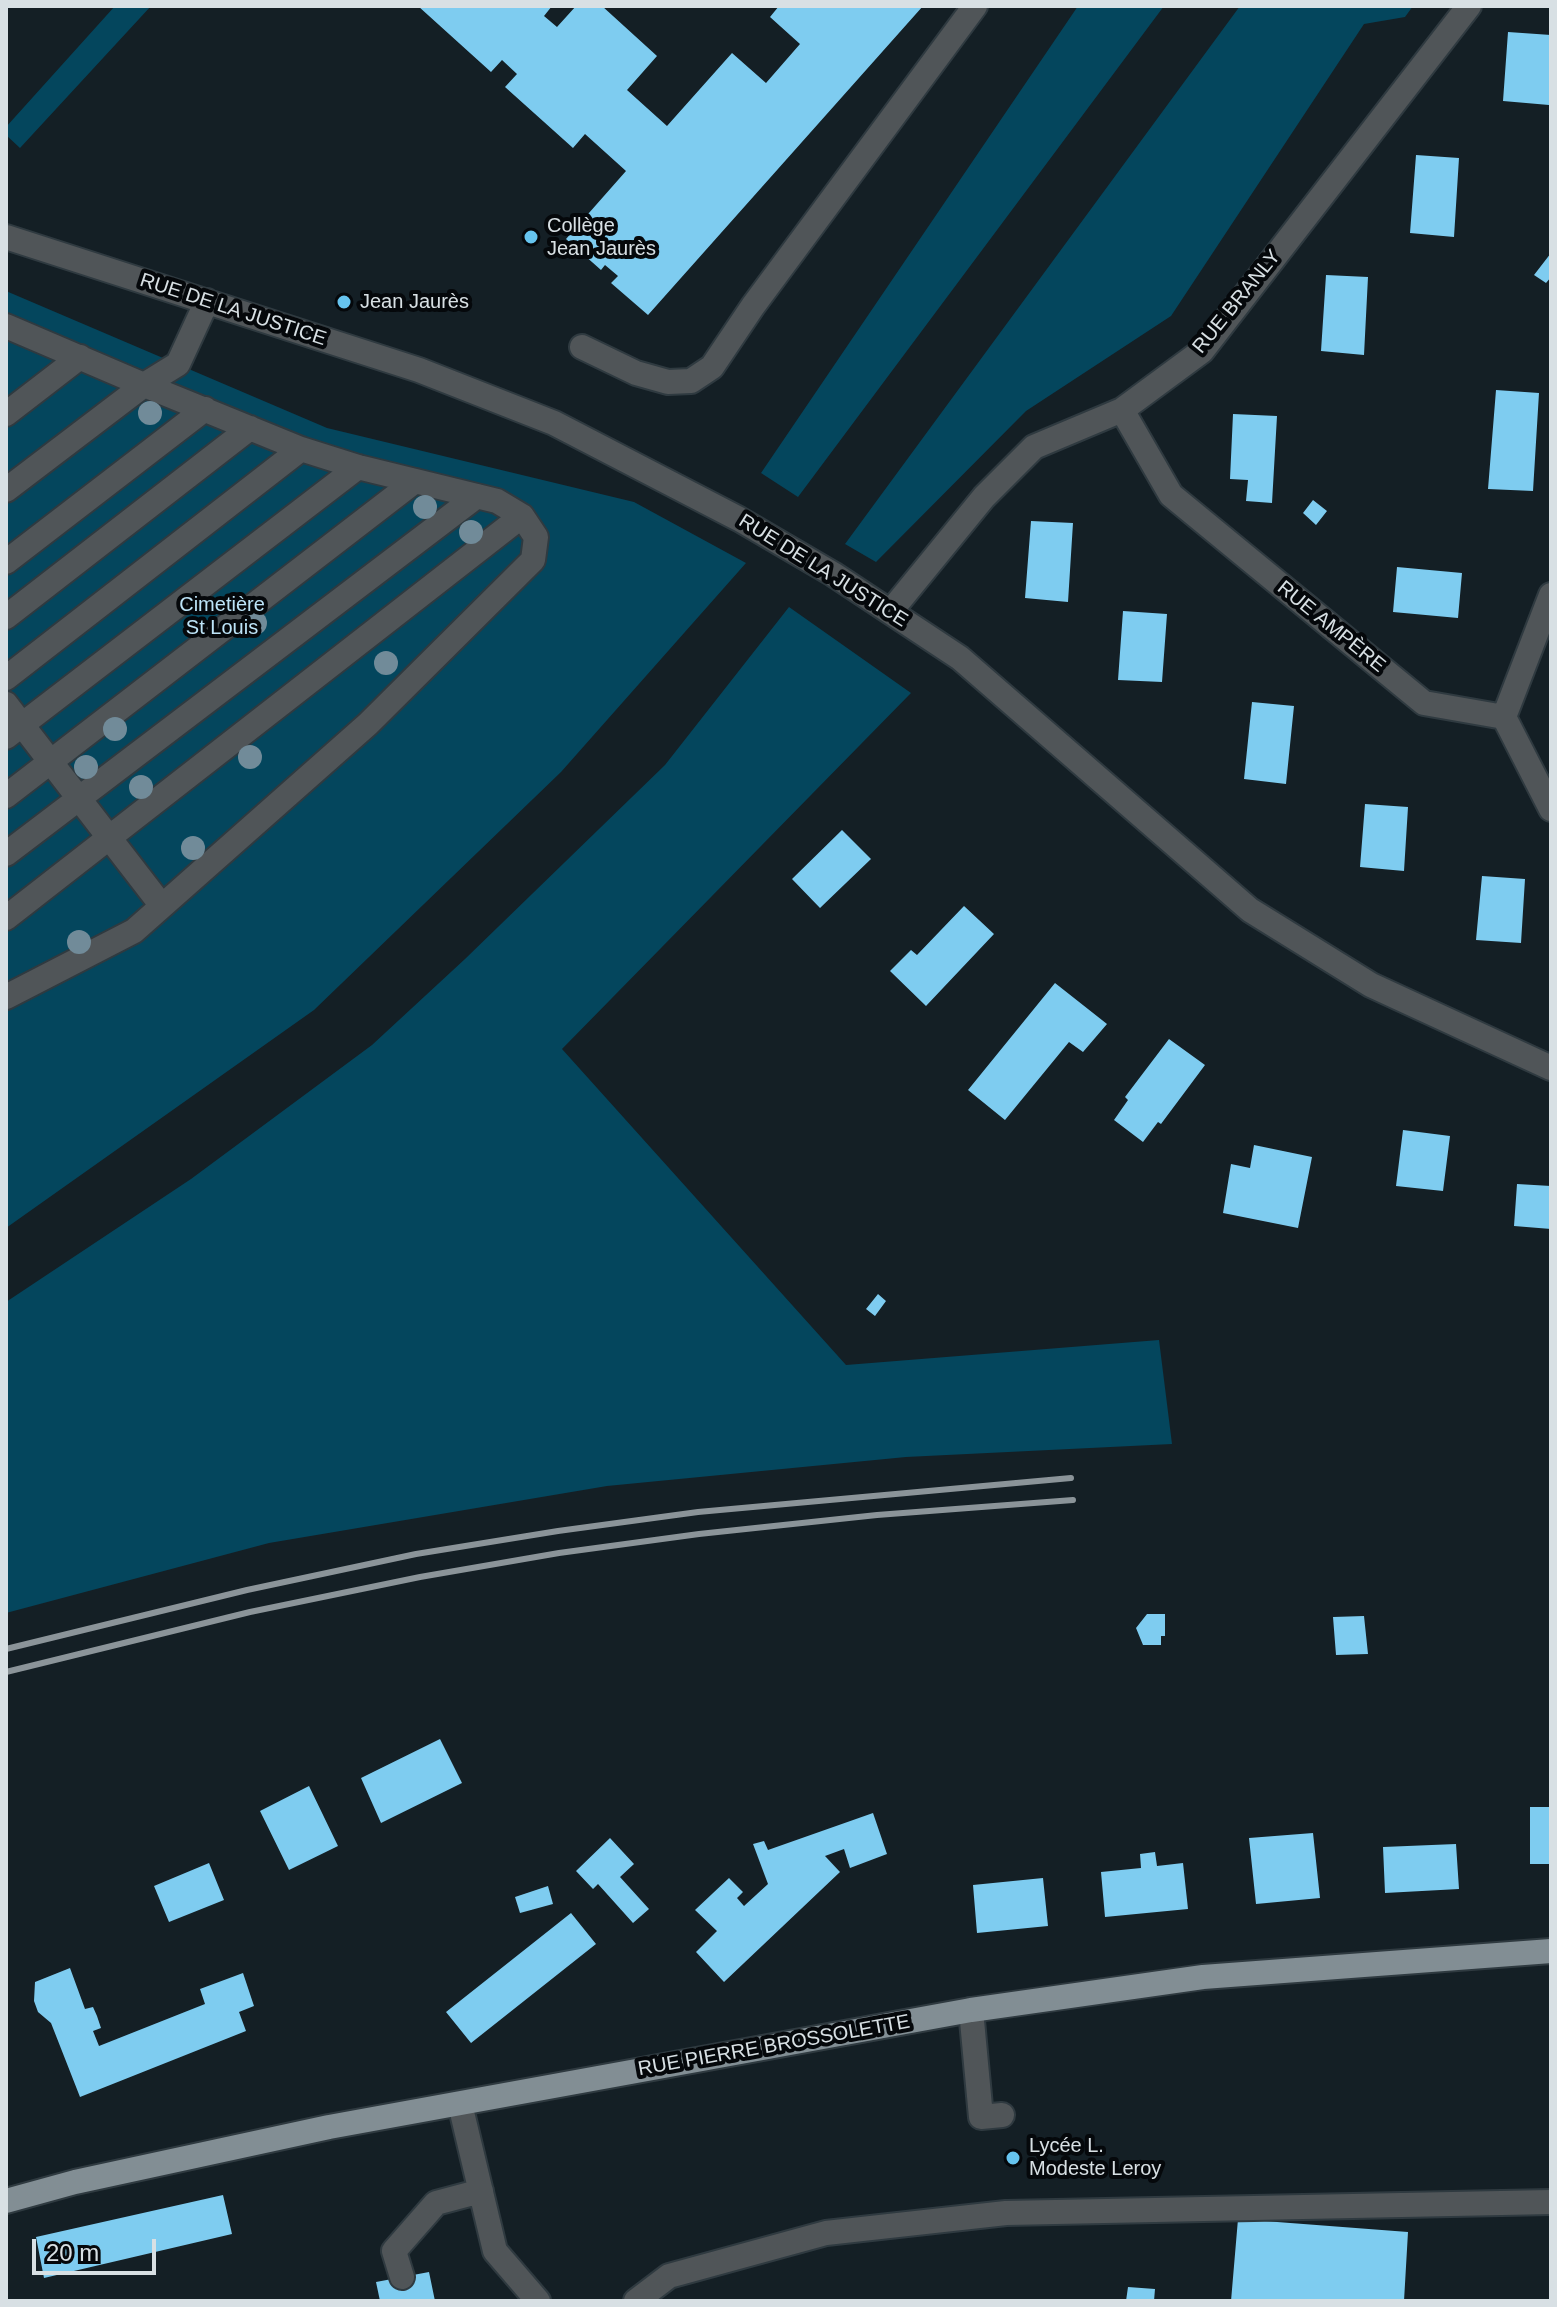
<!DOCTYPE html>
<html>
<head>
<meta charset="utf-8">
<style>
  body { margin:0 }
  #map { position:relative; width:1557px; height:2307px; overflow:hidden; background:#141f25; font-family:Helvetica,sans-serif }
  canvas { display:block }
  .frame { position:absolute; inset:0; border:8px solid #d8e0e4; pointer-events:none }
  .scale { position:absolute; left:32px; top:2239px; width:124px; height:36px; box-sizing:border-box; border:4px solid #d8e0e4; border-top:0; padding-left:10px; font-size:24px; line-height:28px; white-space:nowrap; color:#d8e0e4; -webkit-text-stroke:6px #05080b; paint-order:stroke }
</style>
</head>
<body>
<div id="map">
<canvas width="1557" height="2307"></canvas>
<div class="frame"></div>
<div class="scale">20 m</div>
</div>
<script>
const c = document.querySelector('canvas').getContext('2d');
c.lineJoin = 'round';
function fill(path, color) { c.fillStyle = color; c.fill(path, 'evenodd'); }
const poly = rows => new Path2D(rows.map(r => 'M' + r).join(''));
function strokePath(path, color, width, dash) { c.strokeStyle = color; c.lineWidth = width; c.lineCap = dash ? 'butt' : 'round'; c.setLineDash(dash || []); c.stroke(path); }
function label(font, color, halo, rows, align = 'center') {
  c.font = font + ' Helvetica,sans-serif'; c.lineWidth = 8; c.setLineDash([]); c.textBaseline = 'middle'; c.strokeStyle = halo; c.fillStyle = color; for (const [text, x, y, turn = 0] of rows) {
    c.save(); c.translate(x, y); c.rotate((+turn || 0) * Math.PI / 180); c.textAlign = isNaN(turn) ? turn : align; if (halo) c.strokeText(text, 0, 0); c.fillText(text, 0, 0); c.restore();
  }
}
const green = poly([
  [115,6,151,6,20,148,6,135,6,127],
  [1078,6,1164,6,798,497,761,473],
  [1240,6,1413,6,1405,17,1364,24,1171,316,1026,411,876,562,845,544],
  [6,291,327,428,634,502,746,563,561,772,314,1010,6,1228],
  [789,607,911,693,562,1049,846,1365,1159,1340,1172,1444,906,1457,607,1486,269,1543,6,1613,6,1302,191,1179,372,1045,465,959,665,765]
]);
const building = poly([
  [418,6,552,6,544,16,557,27,576,6,602,6,657,56,627,90,667,126,732,53,766,83,800,44,770,17,779,6,923,6,648,315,611,283,618,276,605,265,601,270,566,239,626,171,585,134,573,148,505,87,517,74,502,60,491,72],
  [1508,32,1551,35,1549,105,1503,101],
  [1416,155,1459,158,1454,237,1410,233],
  [1551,253,1551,277,1546,283,1534,275],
  [1326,275,1368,277,1364,355,1321,351],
  [1496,390,1539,393,1533,491,1488,489],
  [1233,414,1277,416,1272,503,1246,501,1248,480,1230,479],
  [1313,500,1327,511,1316,525,1303,513],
  [1031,521,1073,523,1068,602,1025,598],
  [1397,567,1462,573,1458,618,1393,612],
  [1123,611,1167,614,1162,682,1118,680],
  [1252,702,1294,706,1286,784,1244,779],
  [1365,804,1408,807,1404,871,1360,867],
  [842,830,871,859,820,908,792,879],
  [1482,876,1525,879,1521,943,1476,940],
  [964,906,994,934,926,1006,890,971,911,950,917,955],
  [1055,983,1107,1024,1083,1052,1069,1042,1005,1120,968,1090],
  [1169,1039,1205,1065,1161,1124,1158,1122,1143,1142,1114,1120,1128,1100,1125,1097],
  [1403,1130,1450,1136,1443,1191,1396,1186],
  [1254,1145,1312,1157,1298,1228,1223,1213,1231,1164,1250,1168],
  [1517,1184,1551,1186,1551,1229,1514,1226],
  [878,1294,886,1301,875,1316,866,1309],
  [1147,1614,1165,1614,1165,1636,1161,1636,1161,1645,1143,1645,1136,1628],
  [1364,1616,1368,1654,1336,1655,1333,1617],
  [440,1739,462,1783,381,1823,361,1778],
  [309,1786,338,1846,289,1870,260,1811],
  [1530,1807,1551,1807,1551,1864,1530,1864],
  [873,1813,887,1854,850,1868,844,1849,825,1856,840,1872,724,1982,696,1952,717,1931,695,1910,729,1878,743,1892,737,1898,744,1906,768,1884,753,1844,764,1841,768,1850],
  [1313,1833,1320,1898,1256,1904,1249,1838],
  [610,1838,634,1864,620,1877,649,1909,633,1923,598,1884,593,1889,576,1871],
  [1456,1844,1459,1889,1385,1893,1383,1847],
  [1155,1852,1157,1866,1183,1863,1188,1909,1105,1917,1101,1872,1141,1868,1140,1854],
  [209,1863,224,1900,169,1922,154,1886],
  [1043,1878,1048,1926,977,1933,973,1885],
  [548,1886,553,1904,520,1913,515,1897],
  [571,1913,596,1944,471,2043,446,2012],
  [70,1968,85,2009,93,2007,97,2016,101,2028,93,2031,99,2046,205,2004,200,1989,243,1973,254,2006,239,2012,246,2031,80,2097,51,2023,38,2012,34,2001,35,1982],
  [223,2195,232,2234,44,2278,36,2237],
  [1238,2219,1408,2232,1404,2301,1231,2301],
  [429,2272,435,2301,380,2301,376,2282],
  [1128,2287,1155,2289,1154,2301,1126,2301]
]);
const minor = poly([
  [6,237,419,370,554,423,739,519,833,574,960,658,1250,910,1371,985,1551,1068],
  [6,326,144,385,178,364,207,301],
  [582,347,636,373,668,382,691,381,712,367,753,306,975,6],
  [1122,410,1171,495,1424,703,1504,717],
  [6,414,80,357],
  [6,490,144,385,301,449,358,467,497,501,522,516,536,537,533,560,368,724,134,931,6,997],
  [6,562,205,409],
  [891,611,984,497,1034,447,1122,410,1202,351,1469,6],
  [6,617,250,428],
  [6,678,301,449],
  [6,704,162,906],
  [1504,717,1551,595],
  [1504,717,1551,809],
  [6,737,358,467],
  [6,796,415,481],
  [6,854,477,496],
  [6,918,522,516],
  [971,2010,981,2117,1002,2115],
  [460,2104,495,2251,538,2301],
  [402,2277,394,2251,436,2203,481,2191],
  [636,2301,669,2276,826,2233,1006,2213,1551,2202]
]);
const major = poly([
  [6,2201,75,2182,329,2127,971,2010,1203,1977,1551,1951]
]);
const rail = poly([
  [6,1649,247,1590,416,1554,558,1531,698,1512,1071,1478],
  [6,1672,250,1612,420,1577,559,1553,699,1534,877,1515,1073,1500]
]);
const trees = [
  [150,413],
  [425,507],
  [471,532],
  [255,623],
  [386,663],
  [115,729],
  [250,757],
  [86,767],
  [141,787],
  [193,848],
  [79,942]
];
const markers = [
  [531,237,8,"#66c4ef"],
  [344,302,8,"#66c4ef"],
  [1013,2158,8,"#66c4ef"]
];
const poiNames = [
  ["Collège",547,226],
  ["Jean Jaurès",547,249],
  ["Jean Jaurès",360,302],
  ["Lycée L.",1029,2146],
  ["Modeste Leroy",1029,2169]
];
const streetNames = [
  ["RUE BRANLY",1237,302,-51],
  ["RUE DE LA JUSTICE",233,310,18],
  ["RUE DE LA JUSTICE",823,571,32],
  ["RUE AMPÈRE",1331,627,39],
  ["RUE PIERRE BROSSOLETTE",774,2046,-10]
];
const parkNames = [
  ["Cimetière",222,605],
  ["St Louis",222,628]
];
fill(green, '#04465d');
fill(building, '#7eccf0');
strokePath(minor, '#2f3a40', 28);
strokePath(major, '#2f3a40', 28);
strokePath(minor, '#505558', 24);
strokePath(major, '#828e94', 24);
strokePath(rail, '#8b9499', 6);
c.fillStyle = '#718b99';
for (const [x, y] of trees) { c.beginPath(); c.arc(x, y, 12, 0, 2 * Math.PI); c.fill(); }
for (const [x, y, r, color] of markers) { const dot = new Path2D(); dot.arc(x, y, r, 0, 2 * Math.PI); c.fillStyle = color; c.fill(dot); strokePath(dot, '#05080b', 3); }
label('20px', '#d8e0e4', '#05080b', poiNames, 'left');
label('20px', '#d8e0e4', '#05080b', streetNames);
label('20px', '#bde4f8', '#05080b', parkNames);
</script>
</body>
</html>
